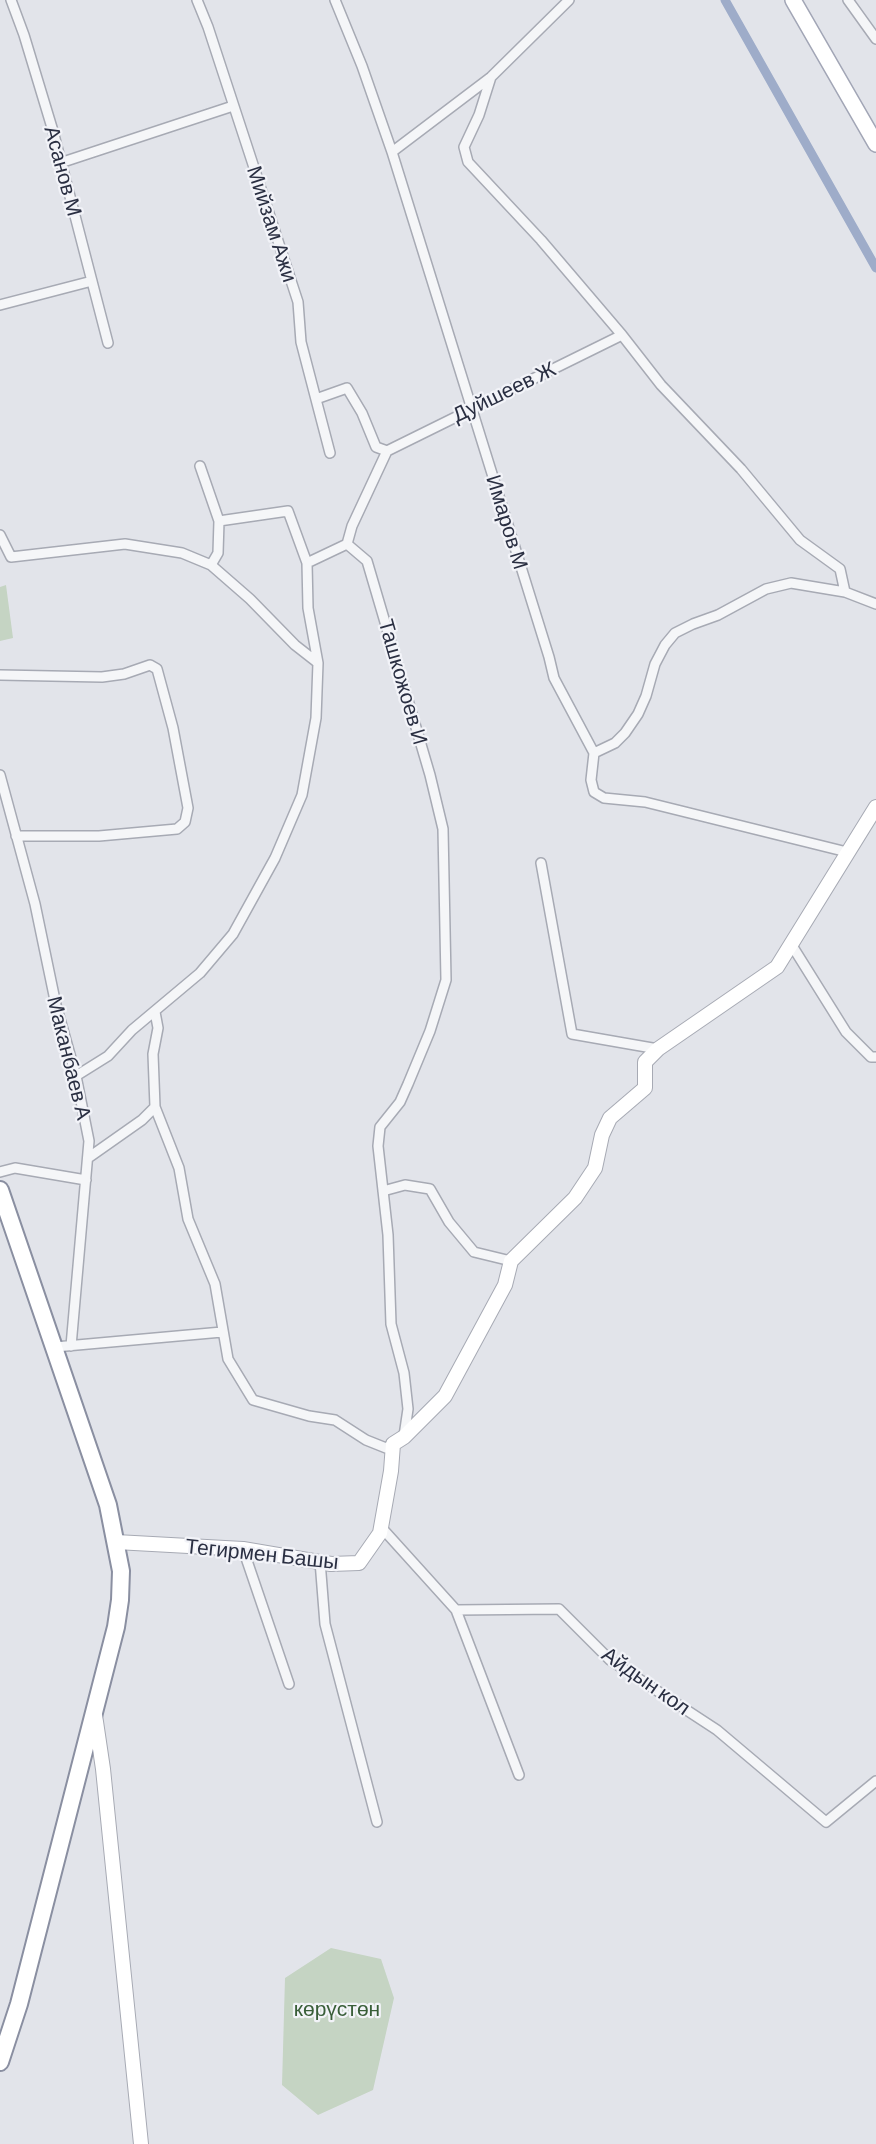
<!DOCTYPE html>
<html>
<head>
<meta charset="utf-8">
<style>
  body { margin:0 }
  canvas { display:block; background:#e2e4ea }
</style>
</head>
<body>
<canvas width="876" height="2144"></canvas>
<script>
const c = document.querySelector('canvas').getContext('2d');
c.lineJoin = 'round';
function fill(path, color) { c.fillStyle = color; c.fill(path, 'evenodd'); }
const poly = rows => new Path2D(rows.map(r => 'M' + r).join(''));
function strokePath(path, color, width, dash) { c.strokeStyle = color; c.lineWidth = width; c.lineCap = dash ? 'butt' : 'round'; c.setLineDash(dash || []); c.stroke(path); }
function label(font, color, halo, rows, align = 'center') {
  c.font = font + ' Barlow,sans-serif'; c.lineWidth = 4.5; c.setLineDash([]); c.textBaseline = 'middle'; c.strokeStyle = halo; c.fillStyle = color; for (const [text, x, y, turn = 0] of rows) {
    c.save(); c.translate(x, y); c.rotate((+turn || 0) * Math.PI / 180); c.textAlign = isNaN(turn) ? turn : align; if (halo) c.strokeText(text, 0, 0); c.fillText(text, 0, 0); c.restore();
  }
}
const green = poly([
  [6,585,13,638,0,641,0,587],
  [331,1948,381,1959,394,1998,373,2090,318,2115,282,2085,285,1978]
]);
const canal = poly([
  [725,0,876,268]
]);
const street = poly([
  [11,0,24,35,53,131,108,343],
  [197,0,208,27,298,302,301,342,330,453],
  [335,0,362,66,392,152,549,657,554,678,594,753,591,780,594,792,604,798,645,802,847,852],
  [848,0,876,39],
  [491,77,479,115,464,147,468,162,541,240,622,335,661,385,741,469,800,540,840,569,845,592],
  [392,152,491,77,569,0],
  [60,163,233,106],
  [0,305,92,281],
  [316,399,347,388,362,413,376,447,387,451],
  [387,451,622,335],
  [200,466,219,521,218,553,211,565],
  [0,535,11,557,125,544,182,553,211,565,250,599,295,645,318,663],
  [347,544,367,561,430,775,443,829,446,980,430,1031,408,1084,400,1102,380,1127,378,1146,388,1235,391,1324,404,1373,408,1409,404,1436],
  [347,544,352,526,387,451],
  [307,563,347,544],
  [0,675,102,677,124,674,150,665,157,669,173,728,188,808,185,822,177,829,99,836,16,836],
  [594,753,615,743,625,733,638,714,646,696,655,664,665,645,675,633,693,624,718,615,766,589,791,583,845,592,876,604],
  [0,775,35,904,56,1005,76,1076,89,1141,71,1346],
  [541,863,572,1034,658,1049],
  [791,944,846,1032,871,1057,876,1057],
  [155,1012,158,1028,153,1054,155,1107,179,1168,188,1219,215,1284,228,1359,253,1400,309,1416,335,1420,366,1440,386,1448,393,1444],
  [76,1076,108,1056,132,1030,200,973,233,934,275,858,302,795,316,718,318,663,308,608,307,563,288,511,219,521],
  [88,1158,142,1120,155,1107],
  [0,1172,15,1168,86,1180],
  [383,1191,405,1185,430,1189,449,1222,474,1252,511,1261],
  [55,1347,222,1332],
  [381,1527,456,1610,559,1609,610,1660,717,1730,826,1822,876,1781],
  [243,1549,289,1684],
  [320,1561,325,1624,377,1822],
  [456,1610,519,1775]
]);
const secondary = poly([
  [116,1542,243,1549,331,1564,359,1563,380,1533,391,1471,393,1444,404,1437,445,1396,505,1285,511,1261,575,1198,595,1168,602,1135,610,1118,645,1088,645,1062,658,1049,777,967,876,807],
  [95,1715,103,1769,141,2144]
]);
const primary = poly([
  [793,0,876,144]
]);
const highway = poly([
  [0,1190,108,1505,121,1571,120,1600,116,1627,19,2004,0,2062]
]);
const streetNames = [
  ["Асанов М",63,171,75],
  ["Мийзам Ажи",272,224,72],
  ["Дуйшеев Ж",504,392,-26],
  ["Имаров М",507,522,73],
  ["Ташкожоев И",403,682,74],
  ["Маканбаев А",69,1058,76],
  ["Тегирмен Башы",262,1554,6],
  ["Айдын кол",646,1681,35]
];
const parkNames = [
  ["көрүстөн",337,2009]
];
fill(green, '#c5d4c3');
strokePath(canal, '#9eacc9', 9);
strokePath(street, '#a7aab4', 12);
strokePath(secondary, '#a7aab4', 16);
strokePath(primary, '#a2a6b6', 18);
strokePath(highway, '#8a8fa1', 20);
strokePath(street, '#f5f6f8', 9);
strokePath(secondary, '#fff', 14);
strokePath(primary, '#fff', 15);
strokePath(highway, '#fff', 16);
label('21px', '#2a2f42', '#f2f3f8', streetNames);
label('21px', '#395e38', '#f2f3f8', parkNames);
</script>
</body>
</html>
